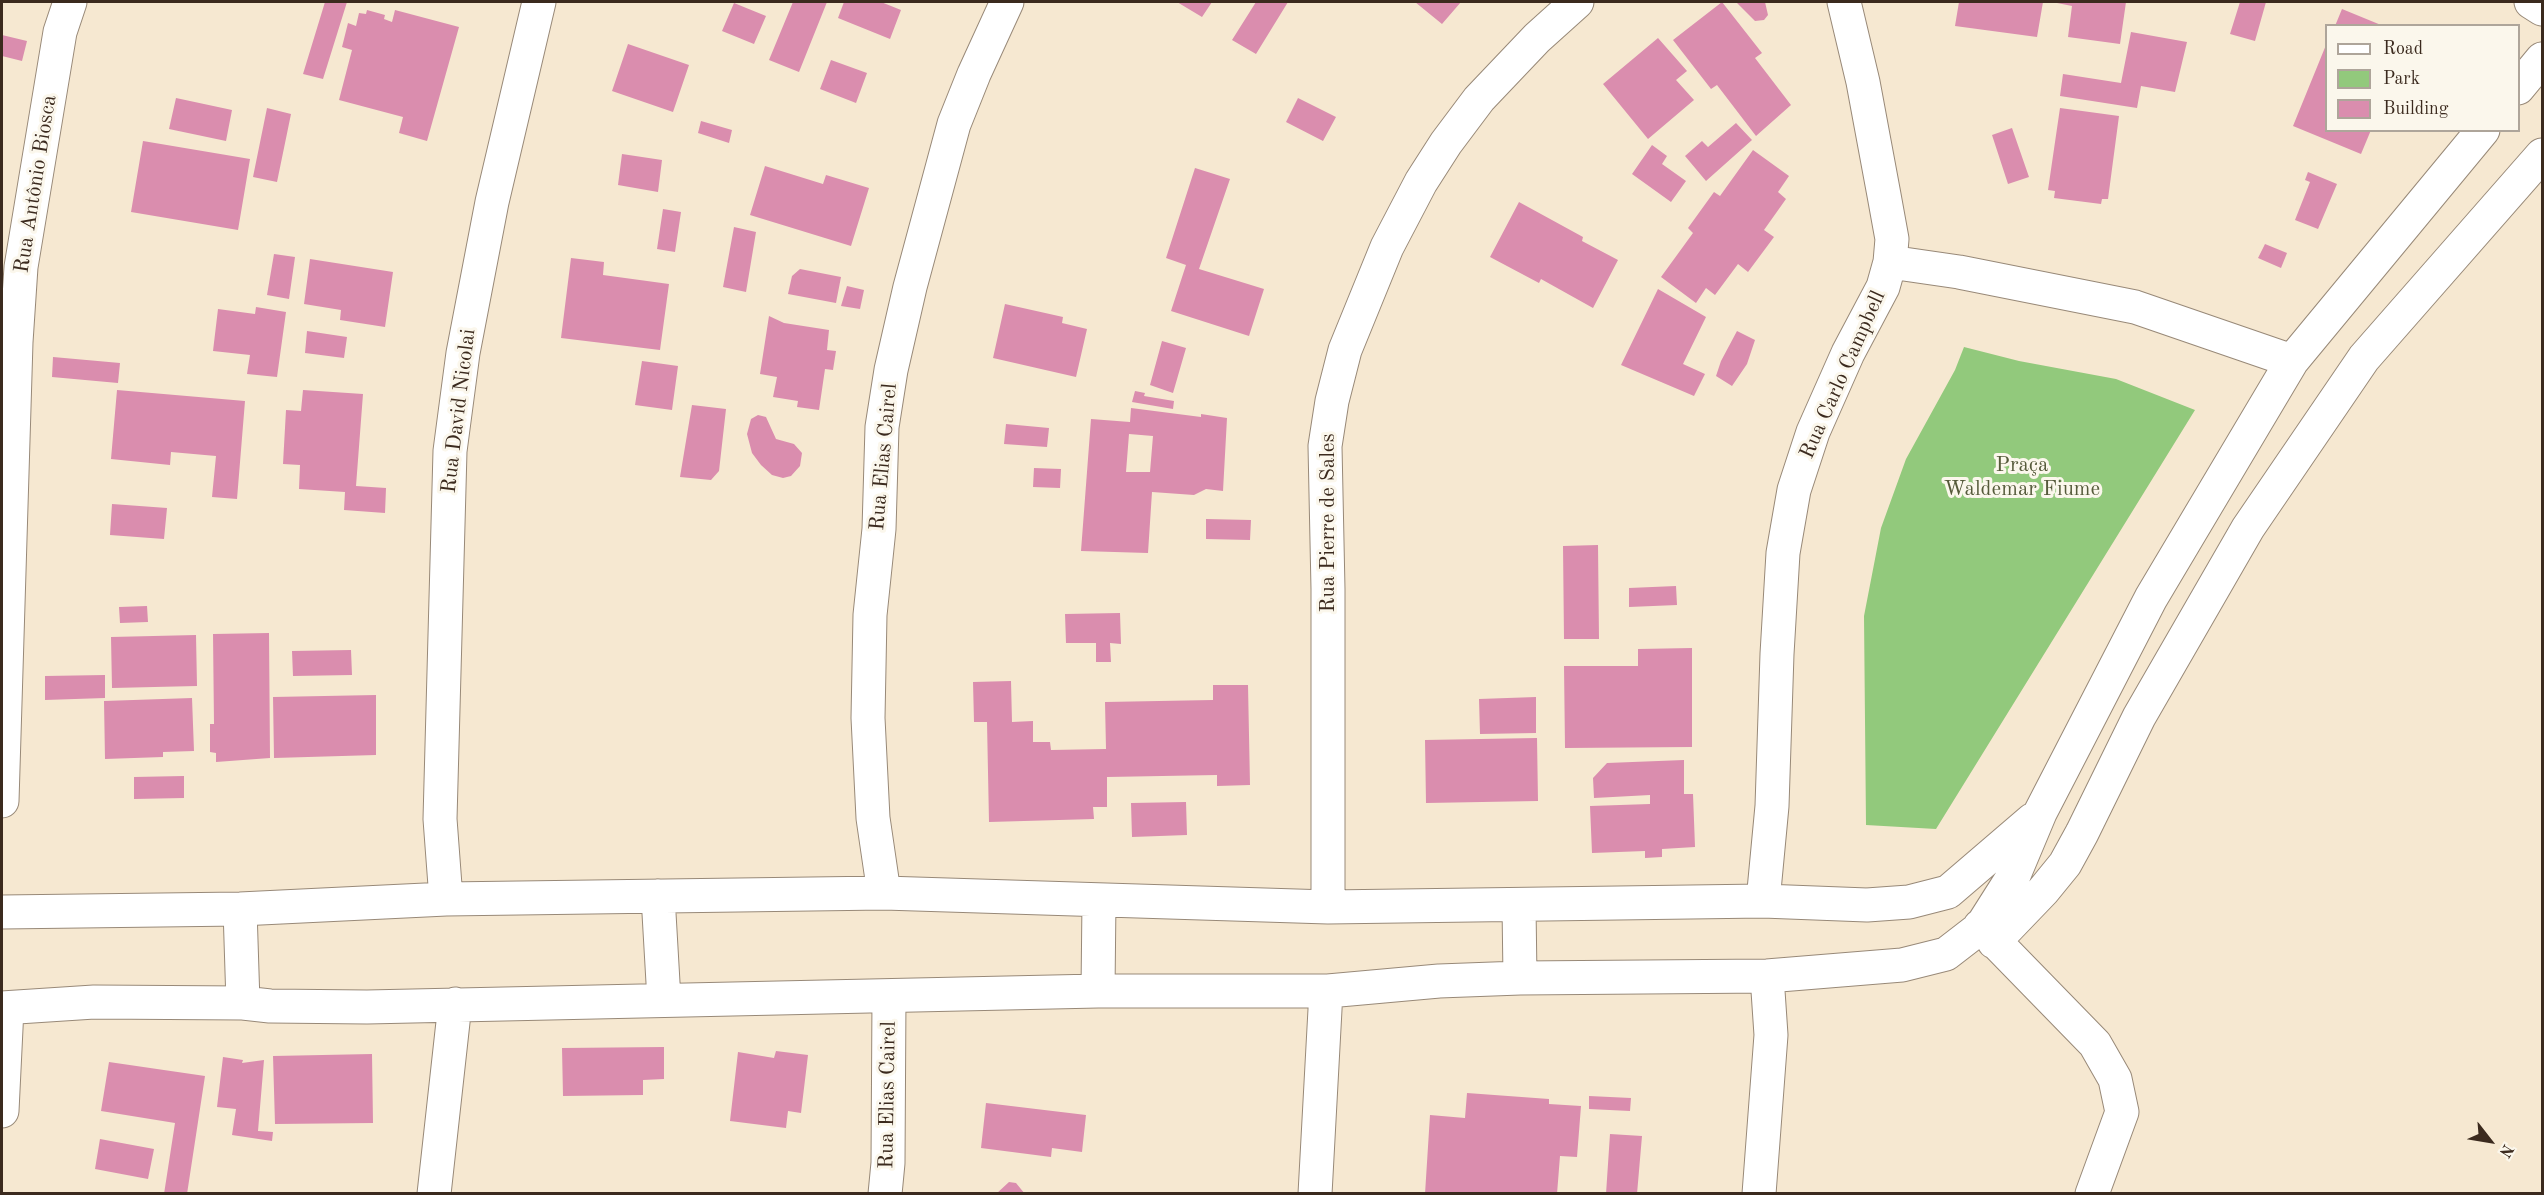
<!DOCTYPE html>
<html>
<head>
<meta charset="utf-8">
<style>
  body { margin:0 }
  #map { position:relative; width:2544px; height:1195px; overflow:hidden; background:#f6e8d1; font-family:"Old Standard TT",serif }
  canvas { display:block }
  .frame { position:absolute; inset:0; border:3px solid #3b2a1e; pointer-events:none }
  .legend { position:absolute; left:2325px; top:24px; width:195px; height:108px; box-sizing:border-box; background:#fbf7ec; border:2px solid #aea59a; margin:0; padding:8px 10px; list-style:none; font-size:18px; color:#3b2a1e }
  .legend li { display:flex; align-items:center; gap:12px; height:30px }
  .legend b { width:30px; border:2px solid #aea59a }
  .north { position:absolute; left:2460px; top:1111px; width:60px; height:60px; -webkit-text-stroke:4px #fbf7ec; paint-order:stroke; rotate:121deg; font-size:16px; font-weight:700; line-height:24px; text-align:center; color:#3b2a1e }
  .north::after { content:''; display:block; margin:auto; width:21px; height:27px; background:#3b2a1e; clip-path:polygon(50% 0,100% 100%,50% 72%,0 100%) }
</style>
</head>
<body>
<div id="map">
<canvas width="2544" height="1195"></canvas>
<div class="frame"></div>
<ul class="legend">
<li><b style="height:8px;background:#fff"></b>Road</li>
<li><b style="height:16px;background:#92c97c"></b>Park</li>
<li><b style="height:16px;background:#da8dae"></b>Building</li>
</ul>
<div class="north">N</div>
</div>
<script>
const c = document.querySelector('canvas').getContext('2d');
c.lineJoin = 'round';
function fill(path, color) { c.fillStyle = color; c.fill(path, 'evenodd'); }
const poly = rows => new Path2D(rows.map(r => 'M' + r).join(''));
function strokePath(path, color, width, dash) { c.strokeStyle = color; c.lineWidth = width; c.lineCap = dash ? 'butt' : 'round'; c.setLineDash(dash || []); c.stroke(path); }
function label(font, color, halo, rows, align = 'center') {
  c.font = font + ' "Old Standard TT",serif'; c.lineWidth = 6; c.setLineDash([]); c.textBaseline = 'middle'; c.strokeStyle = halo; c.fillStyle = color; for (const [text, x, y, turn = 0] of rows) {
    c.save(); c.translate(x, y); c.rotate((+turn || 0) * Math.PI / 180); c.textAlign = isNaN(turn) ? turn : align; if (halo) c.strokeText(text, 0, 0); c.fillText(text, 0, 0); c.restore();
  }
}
const green = poly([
  [1964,347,2019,361,2116,379,2195,410,1936,829,1866,825,1864,616,1881,528,1906,459,1955,370]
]);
const building = poly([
  [325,2,347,2,323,79,303,74],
  [793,2,827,2,799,72,769,60],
  [844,2,881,2,901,10,890,39,838,18],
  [1177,2,1212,2,1202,17],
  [1256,2,1288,2,1256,54,1232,40],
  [1415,2,1461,2,1442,24],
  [1722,2,1762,53,1755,58,1791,105,1756,136,1717,85,1711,89,1673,40],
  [1736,2,1765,2,1768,15,1764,20,1755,21],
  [1959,2,2043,2,2037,37,1955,26],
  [2052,2,2126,2,2120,44,2068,37,2072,6],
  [2240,2,2266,2,2255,41,2230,34],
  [734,3,766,16,754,44,722,31],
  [2342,9,2381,25,2381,26,2335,26],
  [367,10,385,15,384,19,392,22,395,10,459,27,427,141,399,133,403,117,339,100,352,50,342,47,348,23,356,26,359,13,366,14],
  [2131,32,2187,42,2175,92,2141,86,2137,108,2060,96,2063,74,2121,83],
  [2,35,27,41,22,61,2,56],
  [1658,38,1687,71,1676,80,1694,100,1648,139,1603,84],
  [628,44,689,65,673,112,612,91],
  [2326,45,2326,130,2371,130,2361,154,2293,126],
  [831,60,867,73,856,103,820,89],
  [176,98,232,110,226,141,169,129],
  [1298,98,1336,117,1323,141,1286,122],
  [267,108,291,114,277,182,253,177],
  [2060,108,2119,116,2108,199,2102,199,2101,204,2054,198,2055,191,2048,190],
  [701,121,732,130,729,143,698,133],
  [1736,123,1752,140,1706,181,1685,156,1702,141,1708,147],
  [2012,128,2029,177,2008,184,1992,135],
  [143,141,250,159,238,230,131,212],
  [1652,145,1667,156,1662,164,1686,181,1671,202,1632,174],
  [1753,150,1789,176,1778,192,1786,199,1764,230,1774,237,1748,272,1738,264,1715,295,1706,288,1696,303,1661,277,1693,233,1688,228,1714,192,1720,196],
  [622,154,662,160,658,192,618,185],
  [765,166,823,184,826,175,869,188,851,246,750,215],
  [1195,168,1230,179,1199,269,1264,289,1249,336,1171,311,1186,265,1166,258],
  [2308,172,2337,184,2318,229,2295,220,2310,182,2305,180],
  [1519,202,1583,237,1582,241,1618,260,1593,308,1541,279,1539,283,1490,257],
  [663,209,681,212,675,252,657,249],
  [734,227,756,232,746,292,723,287],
  [2265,244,2287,253,2281,268,2258,258],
  [274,254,295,257,289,299,267,295],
  [571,258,604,262,603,275,669,284,660,350,561,338],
  [310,259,393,272,385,327,340,320,341,310,304,304],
  [800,269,841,277,836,303,788,294,792,276],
  [847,286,864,290,860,309,841,306],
  [1658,289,1706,317,1683,364,1705,374,1694,396,1621,365],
  [1005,304,1063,317,1062,323,1087,329,1076,377,993,358],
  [256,307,286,312,277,377,247,374,250,355,213,351,218,309,255,314],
  [769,316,784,323,829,330,827,350,836,351,833,370,825,369,819,410,797,407,798,401,773,397,777,377,760,374],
  [307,331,347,337,344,358,305,353],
  [1737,331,1755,340,1747,364,1732,386,1716,376,1721,361],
  [1162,341,1186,348,1173,393,1150,385],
  [53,357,120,363,118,383,52,377],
  [642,361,678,366,672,410,635,405],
  [117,390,245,401,237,499,212,497,216,456,171,452,170,465,111,459],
  [303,390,363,394,356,486,386,488,385,513,344,510,345,492,299,489,300,465,283,464,286,410,301,411],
  [1135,391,1145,393,1144,396,1174,401,1173,409,1132,402],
  [692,405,726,409,719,471,711,480,680,477],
  [1131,408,1201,417,1201,414,1227,418,1223,491,1206,489,1194,495,1152,492,1148,553,1081,551,1091,419,1130,422],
  [1129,434,1153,436,1150,472,1126,472],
  [758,415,766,417,776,439,794,444,802,453,800,466,791,476,783,478,772,475,761,465,752,453,747,434,751,419],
  [1006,424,1049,428,1047,447,1004,444],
  [1034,468,1061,469,1060,488,1033,487],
  [112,504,167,508,164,539,110,535],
  [1206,519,1251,520,1250,540,1206,539],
  [1598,545,1599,639,1564,639,1563,546],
  [1676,586,1677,605,1629,607,1629,588],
  [147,606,148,622,120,623,119,607],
  [1120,613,1121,644,1110,643,1111,662,1096,662,1096,643,1066,643,1065,614],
  [269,633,270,758,216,762,216,753,210,752,210,724,214,724,213,634],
  [196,635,197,686,112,688,111,637],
  [1692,648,1692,747,1565,748,1564,666,1638,666,1638,649],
  [351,650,352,675,293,676,292,651],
  [105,675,105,698,45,700,45,676],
  [1011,681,1012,722,1033,721,1033,742,1050,742,1051,750,1106,749,1105,702,1213,700,1213,685,1248,685,1250,785,1217,786,1217,775,1107,777,1107,807,1093,807,1094,819,989,822,987,722,974,722,973,682],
  [376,695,376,755,274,758,273,697],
  [1536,697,1536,733,1480,734,1479,699],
  [192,698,194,751,163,752,163,757,105,759,104,701],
  [1537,738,1538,801,1426,803,1425,740],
  [1684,760,1684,794,1693,794,1695,847,1662,849,1662,857,1645,858,1645,851,1592,853,1590,806,1650,804,1650,795,1594,798,1593,778,1607,763],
  [184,776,184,798,134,799,134,777],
  [1186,802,1187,835,1132,837,1131,803],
  [664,1047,664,1079,643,1080,643,1095,563,1096,562,1048],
  [776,1051,808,1055,801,1113,788,1111,786,1128,730,1121,738,1052,774,1058],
  [372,1054,373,1123,275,1124,273,1056],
  [223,1057,243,1060,242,1063,264,1060,258,1131,273,1132,272,1141,232,1135,236,1109,217,1107],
  [109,1062,205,1076,187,1194,164,1194,175,1123,101,1111],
  [1467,1093,1549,1099,1549,1104,1581,1106,1577,1157,1560,1156,1557,1194,1425,1194,1430,1115,1465,1118],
  [1589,1096,1631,1098,1630,1111,1589,1109],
  [986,1103,1086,1115,1082,1152,1052,1148,1051,1157,981,1148],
  [1610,1134,1642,1136,1637,1194,1606,1194],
  [100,1139,154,1149,148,1179,95,1169],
  [1009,1182,1016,1183,1025,1194,996,1194]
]);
const street = poly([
  [1844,2,1863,82,1884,195,1892,239,1890,262],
  [2531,2,2542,9],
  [2518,88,2542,59],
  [2,801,16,342,21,267,60,32,70,2],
  [884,893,873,818,868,718,870,615,879,529,882,427,891,370,910,287,954,124,974,74,1007,2],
  [658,896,664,1000],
  [446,899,440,819,450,451,463,353,492,202,539,2],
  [1763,901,1772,806,1777,654,1783,553,1794,490,1813,432,1848,353,1883,287,1890,262,1959,272,2135,307,2292,361],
  [1519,906,1520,978],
  [1328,907,1328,589,1325,446,1332,401,1345,350,1387,247,1421,182,1446,143,1479,99,1537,38,1577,2],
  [240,909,243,1003],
  [2,912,240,909,446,899,884,893,1328,907,1763,901,1867,905,1909,902,1948,892,2032,820],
  [1980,926,2095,1044,2115,1079,2122,1112,2092,1194],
  [1994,942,2043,891,2065,864,2082,833,2139,717,2248,528,2364,358,2542,155],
  [1098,991,1099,900],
  [2,1008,94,1002,243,1003,270,1006,367,1007,1098,991,1328,991,1439,981,1520,978,1767,976,1902,965,1946,954,1981,927,2014,875,2040,813,2151,598,2292,361,2483,130],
  [2,1111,7,1008],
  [434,1194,455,1004],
  [885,1194,888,1163,889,997],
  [1315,1194,1326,991],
  [1759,1194,1771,1035,1767,976]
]);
const streetNames = [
  ["Rua Antônio Biosca",36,184,-81],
  ["Rua Carlo Campbell",1843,375,-66],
  ["Rua David Nicolai",459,411,-83],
  ["Rua Elias Cairel",884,457,-85],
  ["Rua Pierre de Sales",1328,523,-90],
  ["Rua Elias Cairel",888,1095,-89]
];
const parkNames = [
  ["Praça",2022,465],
  ["Waldemar Fiume",2022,489]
];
fill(green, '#92c97c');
fill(building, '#da8dae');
strokePath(street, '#988978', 35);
strokePath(street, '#fff', 33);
label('21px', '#3b2a1e', '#fbf7ec', streetNames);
label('21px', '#555a3a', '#fbf7ec', parkNames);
</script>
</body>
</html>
